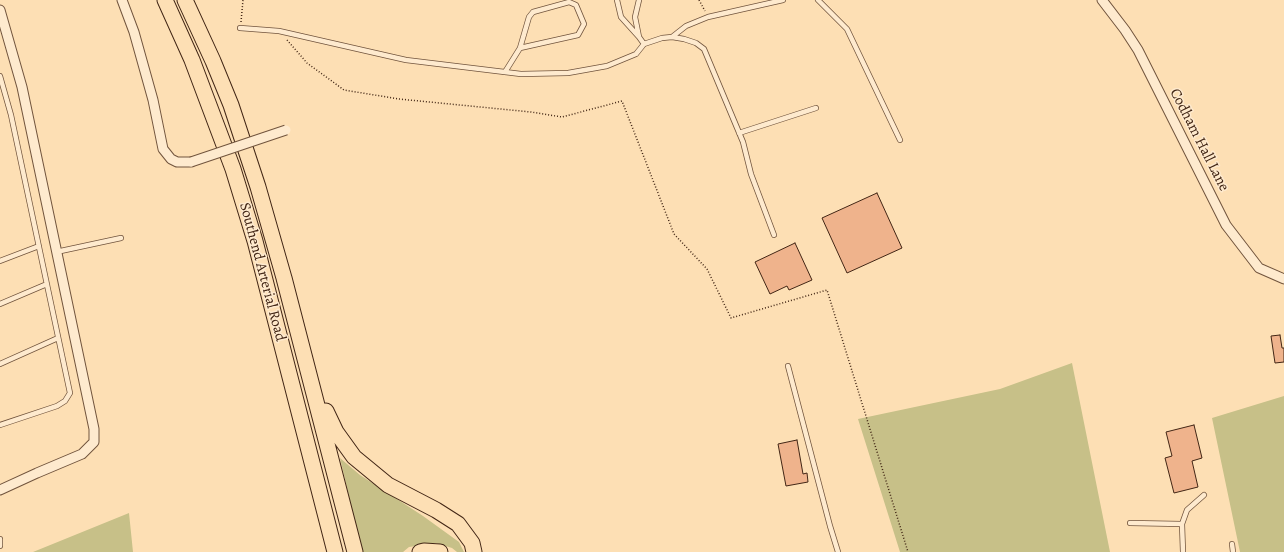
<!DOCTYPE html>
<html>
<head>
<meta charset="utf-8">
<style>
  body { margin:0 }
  canvas { display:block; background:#fddfb4 }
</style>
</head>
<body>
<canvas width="1284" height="552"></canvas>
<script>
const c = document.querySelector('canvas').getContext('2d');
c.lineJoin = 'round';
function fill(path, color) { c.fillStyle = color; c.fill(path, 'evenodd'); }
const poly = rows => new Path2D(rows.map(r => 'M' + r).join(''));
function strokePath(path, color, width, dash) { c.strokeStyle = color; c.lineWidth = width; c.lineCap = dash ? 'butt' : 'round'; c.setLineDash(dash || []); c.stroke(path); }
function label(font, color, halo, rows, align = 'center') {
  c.font = font + ' Alegreya,serif'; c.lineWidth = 3; c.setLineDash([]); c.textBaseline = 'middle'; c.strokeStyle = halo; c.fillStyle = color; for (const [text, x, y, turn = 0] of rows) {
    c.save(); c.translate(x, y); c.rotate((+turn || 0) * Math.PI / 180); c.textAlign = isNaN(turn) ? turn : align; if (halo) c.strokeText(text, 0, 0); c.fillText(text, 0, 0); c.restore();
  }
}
const green = poly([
  [1072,363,1110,552,900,552,858,419,1000,389],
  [1284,396,1284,552,1240,552,1212,418],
  [340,458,360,475,423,516,459,542,464,552,457,552,452,548,436,543,409,547,403,552,362,552],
  [129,513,133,552,33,552]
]);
const building = poly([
  [877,193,902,248,847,273,822,218,877,193],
  [795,243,812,280,789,290,787,286,770,294,755,262,795,243],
  [1280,335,1282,348,1284,348,1284,362,1275,363,1271,336,1280,335],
  [1194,425,1202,458,1192,461,1198,487,1174,493,1165,458,1172,456,1166,432,1194,425],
  [797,440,803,474,807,473,808,482,786,486,778,444,797,440]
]);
const path = poly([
  [699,0,705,11],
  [241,22,243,0],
  [287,40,307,63,344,90,399,99,531,112,562,117,622,101,674,234,707,269,731,318,827,290,908,552]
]);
const service = poly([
  [617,0,621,17,639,37],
  [818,0,847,29,900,140],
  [240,28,279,31,406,60,521,74,568,73,607,66,636,54,644,44,639,37,635,17,639,0],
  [672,37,686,26,708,17,783,0],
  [644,44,662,38,672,37,684,39,696,43,704,49,743,142,751,174,774,235],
  [505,72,520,48,529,17,533,12,569,2,576,5,584,24,578,35,520,48],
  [0,76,11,115,70,393,65,401,57,406,0,425],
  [739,133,816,108],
  [56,252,121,238],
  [0,261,39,246],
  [0,304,47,284],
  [0,364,58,338],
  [788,366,830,526,838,552],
  [1130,523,1182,524],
  [0,539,0,546],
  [1232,544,1233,552],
  [1183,552,1182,524,1187,510,1204,495]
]);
const minor = poly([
  [122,0,134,32,153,100,163,149,171,159,177,162,191,162],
  [1102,0,1125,30,1138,50,1226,225,1259,268,1284,279],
  [0,10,22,87,94,429,94,442,82,454,37,473,0,490]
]);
const trunk = poly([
  [165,0,192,60,233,169,255,241,335,552],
  [185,0,213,61,231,105,258,187,284,278,355,552],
  [326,411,336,432,354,457,388,485,436,510,458,524,472,543,474,552],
  [420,552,424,551,440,552]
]);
const minorBridge = poly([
  [191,162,286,130]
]);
const streetNames = [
  ["Codham Hall Lane",1199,140,63],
  ["Southend Arterial Road",262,272,75]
];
fill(green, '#c7c088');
fill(building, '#efb38c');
strokePath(building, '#422615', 1);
strokePath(service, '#71543d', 6);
strokePath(minor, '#71543d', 11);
strokePath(trunk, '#422615', 17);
strokePath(path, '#422615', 1.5, [1, 2]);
strokePath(service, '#feeace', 4.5);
strokePath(minor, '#feeace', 9);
strokePath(trunk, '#fddfb4', 15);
strokePath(minorBridge, '#71543d', 11, []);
strokePath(minorBridge, '#feeace', 9);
label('15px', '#422615', '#feeace', streetNames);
</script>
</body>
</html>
